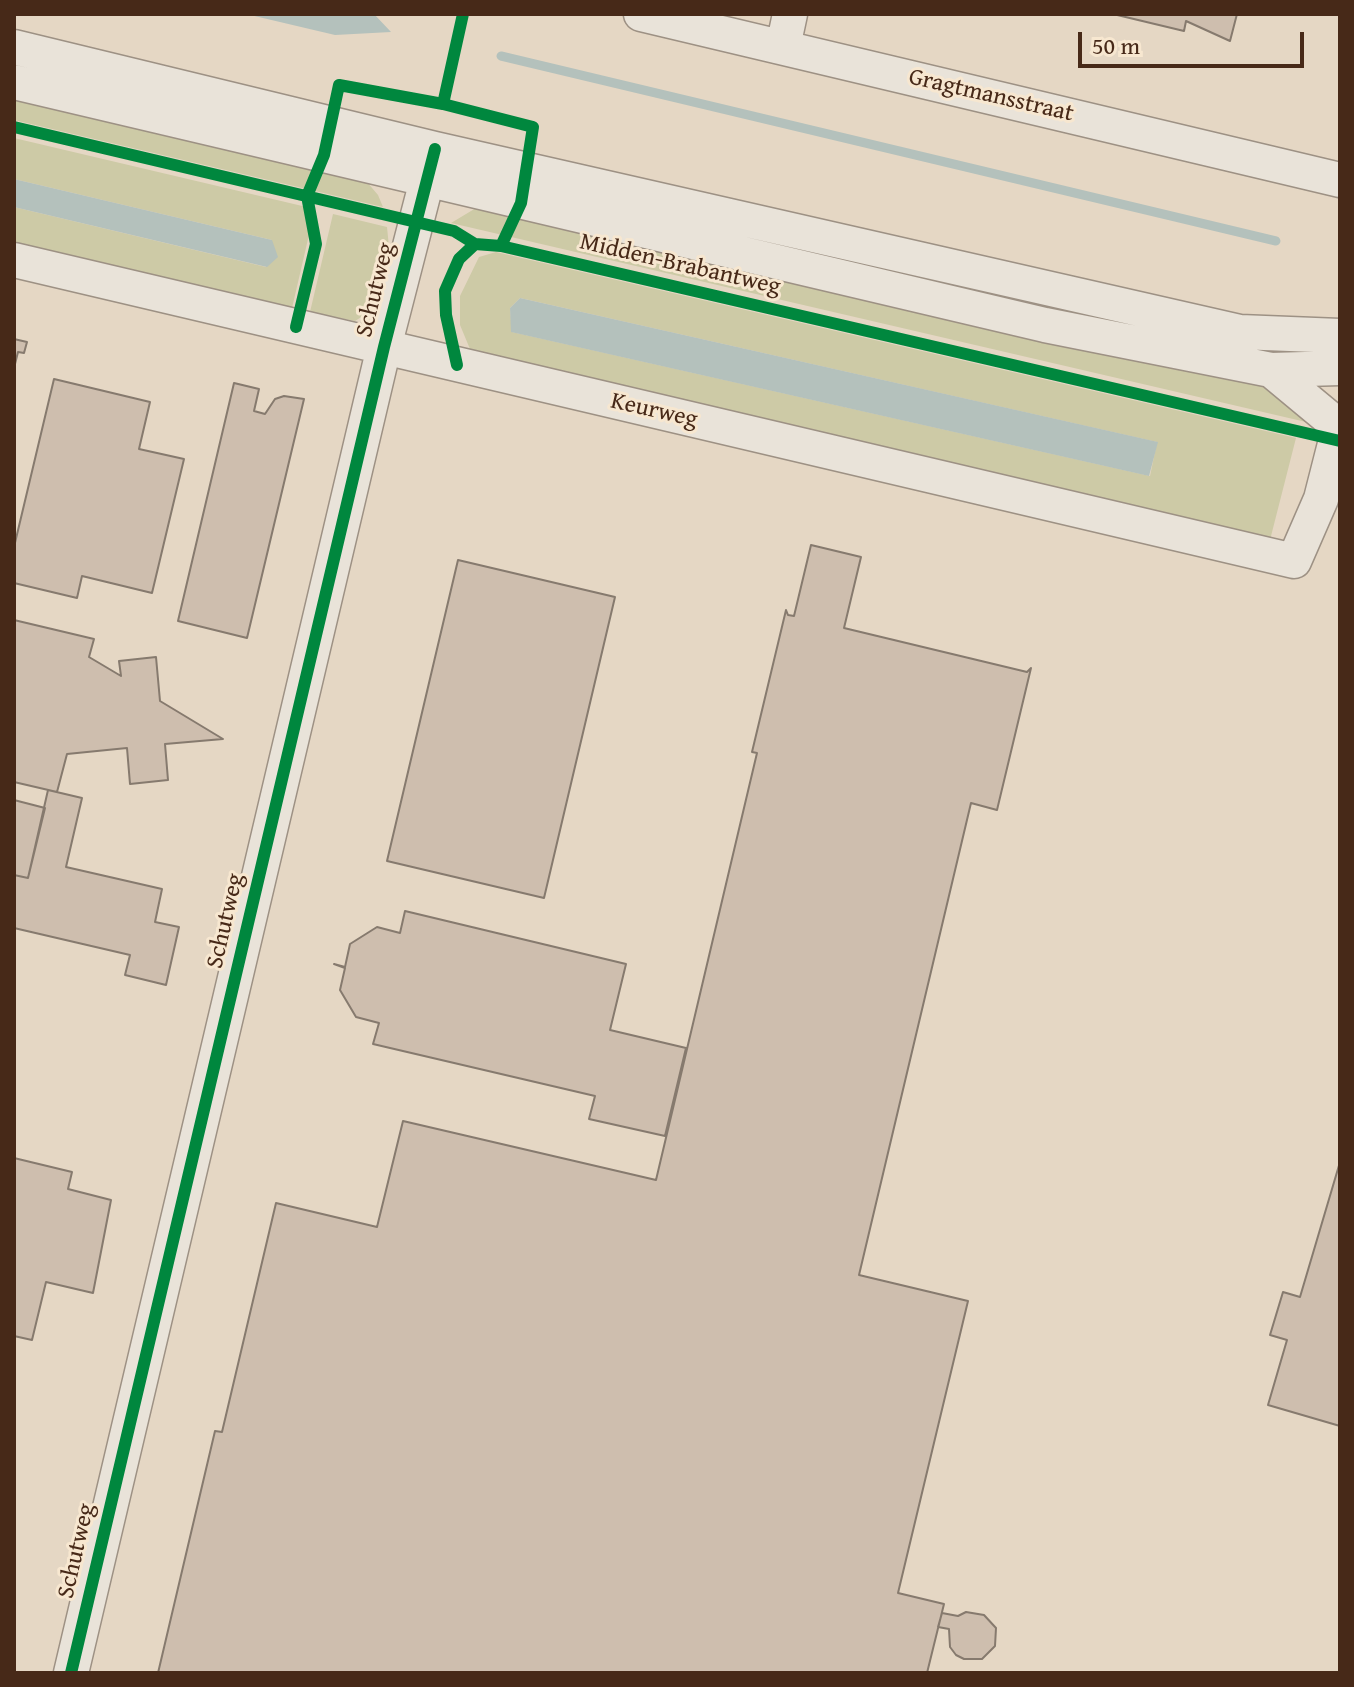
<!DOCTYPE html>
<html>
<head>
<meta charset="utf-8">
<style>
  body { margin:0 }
  #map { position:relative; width:1354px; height:1687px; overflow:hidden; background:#e5d7c4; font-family:"Gentium Book Plus",serif }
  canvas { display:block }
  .frame { position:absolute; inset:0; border:16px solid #472918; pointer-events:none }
  .scale { position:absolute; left:1078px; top:32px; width:226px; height:36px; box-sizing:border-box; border:4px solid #472918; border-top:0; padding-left:10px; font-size:24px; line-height:28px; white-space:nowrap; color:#472918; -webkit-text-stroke:6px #f7e7d0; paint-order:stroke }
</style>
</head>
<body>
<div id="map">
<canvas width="1354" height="1687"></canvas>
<div class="frame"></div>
<div class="scale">50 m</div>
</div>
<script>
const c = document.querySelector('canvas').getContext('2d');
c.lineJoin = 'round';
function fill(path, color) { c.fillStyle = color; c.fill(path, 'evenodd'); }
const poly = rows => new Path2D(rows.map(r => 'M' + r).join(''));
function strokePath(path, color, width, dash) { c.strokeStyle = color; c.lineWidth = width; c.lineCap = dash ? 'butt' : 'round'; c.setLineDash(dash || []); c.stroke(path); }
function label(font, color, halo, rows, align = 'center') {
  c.font = font + ' "Gentium Book Plus",serif'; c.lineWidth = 6; c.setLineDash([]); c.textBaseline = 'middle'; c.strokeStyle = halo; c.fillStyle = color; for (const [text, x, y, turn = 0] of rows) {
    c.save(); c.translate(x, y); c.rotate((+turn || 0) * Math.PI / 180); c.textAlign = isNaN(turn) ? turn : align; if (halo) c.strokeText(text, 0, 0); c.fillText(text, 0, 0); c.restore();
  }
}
const green = poly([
  [14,89,361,175,378,195,383,207,14,120],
  [14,138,315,209,292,308,14,242,14,207,266,267,272,240,14,179],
  [476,208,1291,391,1306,422,451,223],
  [333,214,387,227,389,247,377,294,363,316,355,321,310,312],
  [496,252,1296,438,1270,540,470,349,460,325,460,296,479,257],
  [520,298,1157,442,1150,476,512,332,510,308]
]);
const water = poly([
  [246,14,374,14,391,32,335,35],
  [14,179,272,240,278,257,267,267,14,207],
  [520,298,1158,442,1149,476,511,332,510,308]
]);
const stream = poly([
  [501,56,1276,241]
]);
const building = poly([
  [1113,14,1237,14,1230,41,1186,21,1184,31,1113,14],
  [14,339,27,342,24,353,18,352,14,368,14,339],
  [54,379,150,402,139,449,184,459,152,593,82,576,77,598,14,583,14,547,54,379],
  [234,383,259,389,254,411,265,414,275,399,284,396,304,399,247,638,178,621,234,383],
  [811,545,861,557,844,628,1027,672,1031,668,997,810,971,803,859,1275,968,1301,898,1593,944,1604,927,1673,158,1673,215,1431,222,1432,276,1203,377,1227,403,1121,656,1180,757,753,752,752,786,610,788,615,794,616,811,545],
  [458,560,615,597,544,898,387,861,458,560],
  [14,620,94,639,89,657,121,676,119,661,156,657,160,701,223,739,165,744,168,780,130,784,127,748,67,754,57,792,14,782,14,620],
  [48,790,82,798,66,867,162,889,155,922,179,927,166,985,125,975,130,955,14,928,14,875,28,878,48,790],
  [14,800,45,808,28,878,14,875,14,800],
  [405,911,626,964,610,1030,686,1048,665,1136,589,1119,595,1096,373,1044,379,1023,356,1017,340,990,345,968,334,964,345,967,350,944,377,927,400,933,405,911],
  [14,1158,72,1172,68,1189,111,1200,93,1293,46,1282,32,1340,14,1336,14,1158],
  [1340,1162,1340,1426,1268,1405,1287,1340,1270,1335,1283,1292,1300,1297,1340,1162],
  [966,1612,984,1615,996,1628,995,1646,982,1659,964,1659,956,1655,950,1647,949,1629,938,1627,942,1613,958,1616,966,1612]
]);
const minor = poly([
  [641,14,1340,180],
  [14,47,435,149,1240,332,1340,336],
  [783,47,790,14],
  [14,82,1045,325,1271,370,1340,368],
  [14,260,1294,561,1321,499,1336,440,1336,424,1271,370],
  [71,1673,384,347,435,149]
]);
const cycleway = poly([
  [463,14,443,104,533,127,521,203,501,246],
  [14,127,454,231,475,244,501,246,1340,441],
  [296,327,316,244,307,196,324,155,339,85,443,104],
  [457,365,446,315,445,291,459,259,475,244],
  [71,1673,384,347,435,149]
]);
const streetNames = [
  ["Gragtmansstraat",991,96,13],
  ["Midden-Brabantweg",680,265,13],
  ["Schutweg",376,290,-76],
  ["Keurweg",654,411,13],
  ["Schutweg",226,921,-77],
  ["Schutweg",77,1551,-77]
];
fill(green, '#cdcaa6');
fill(water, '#b4c1bc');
strokePath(stream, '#b4c1bc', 9);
fill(building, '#cebeae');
strokePath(building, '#867a6e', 2);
strokePath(minor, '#9d9184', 37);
strokePath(minor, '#e9e3d9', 34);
strokePath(cycleway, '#00873e', 12);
label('24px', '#472918', '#f7e7d0', streetNames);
</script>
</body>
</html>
